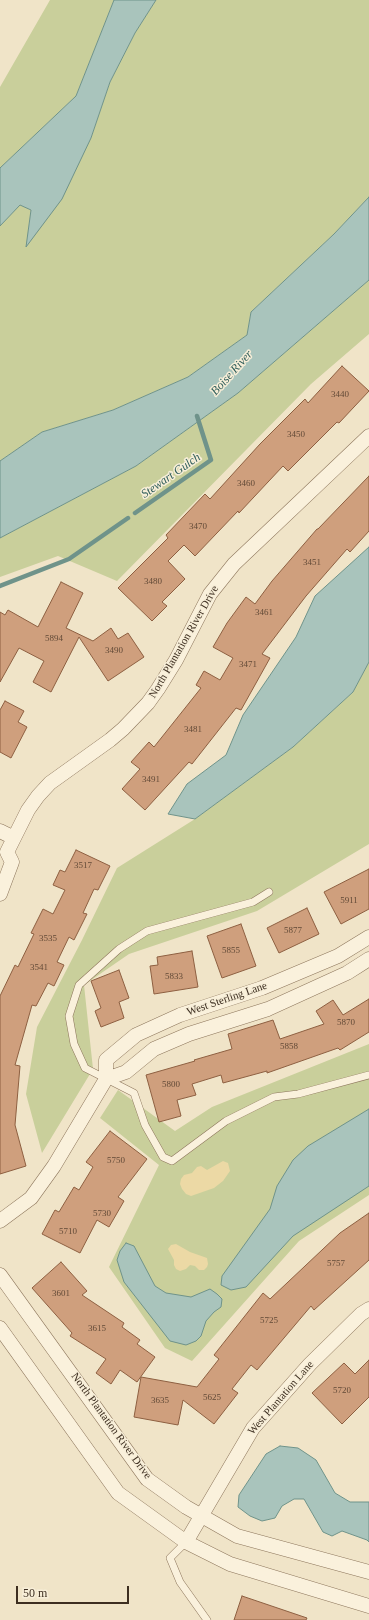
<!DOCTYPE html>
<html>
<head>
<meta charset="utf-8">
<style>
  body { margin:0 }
  #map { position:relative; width:369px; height:1620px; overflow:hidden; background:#f0e4c8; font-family:"Times New Roman",serif }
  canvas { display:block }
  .scale { position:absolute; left:16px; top:1586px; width:113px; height:18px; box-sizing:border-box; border:2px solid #3d2e20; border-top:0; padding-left:5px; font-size:12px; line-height:14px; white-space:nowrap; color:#3d2e20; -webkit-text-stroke:3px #f7eed8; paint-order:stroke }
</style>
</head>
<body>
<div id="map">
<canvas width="369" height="1620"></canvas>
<div class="scale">50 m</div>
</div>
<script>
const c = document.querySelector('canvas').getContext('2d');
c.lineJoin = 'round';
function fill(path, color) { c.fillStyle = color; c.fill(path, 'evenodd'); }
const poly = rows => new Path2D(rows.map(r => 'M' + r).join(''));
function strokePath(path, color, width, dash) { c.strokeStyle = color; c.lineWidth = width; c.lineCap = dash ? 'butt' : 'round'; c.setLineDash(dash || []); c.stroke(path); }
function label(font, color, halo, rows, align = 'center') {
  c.font = font + ' "Times New Roman",serif'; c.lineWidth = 3; c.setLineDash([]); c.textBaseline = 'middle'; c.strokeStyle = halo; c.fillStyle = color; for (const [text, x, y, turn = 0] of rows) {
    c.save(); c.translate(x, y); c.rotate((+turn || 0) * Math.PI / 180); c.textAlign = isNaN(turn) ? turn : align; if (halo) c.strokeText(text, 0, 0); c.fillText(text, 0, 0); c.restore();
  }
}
const green = poly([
  [50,0,114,0,76,96,0,168,0,87],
  [156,0,369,0,369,197,334,234,251,312,247,335,188,377,113,410,42,432,0,461,0,226,20,204,31,210,27,245,91,138,110,82,135,33],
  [369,280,369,334,311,384,117,581,58,556,0,577,0,538,136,466,238,393],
  [369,662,369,844,257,911,129,954,84,985,93,1069,42,1153,26,1094,37,1027,82,940,117,868,195,819,293,747,353,692],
  [369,1044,369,1195,299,1241,192,1361,165,1348,109,1267,159,1165,100,1118,118,1090,175,1131,212,1107]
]);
const sand = poly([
  [223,1161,228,1163,230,1171,223,1181,214,1188,191,1196,186,1194,182,1189,180,1184,181,1179,184,1175,192,1173,197,1167,201,1166,207,1170],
  [176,1244,190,1252,207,1258,208,1264,207,1267,204,1270,199,1270,195,1266,190,1265,186,1269,180,1271,176,1269,174,1265,174,1260,168,1249,171,1245]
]);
const water = poly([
  [114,0,156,0,135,33,110,82,91,138,62,199,26,247,31,210,20,205,0,226,0,168,76,96,114,0],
  [369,197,369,280,238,393,136,466,0,538,0,461,42,432,113,410,188,377,247,335,251,312,334,234,369,197],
  [369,547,369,662,353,692,293,747,195,819,168,814,187,784,226,755,243,715,296,637,315,596,369,547],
  [369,1109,369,1186,293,1236,246,1287,231,1290,221,1285,222,1276,270,1209,277,1186,293,1160,308,1146,369,1109],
  [126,1243,134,1246,155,1286,166,1293,191,1297,210,1289,217,1294,222,1299,221,1307,214,1312,206,1321,201,1336,196,1341,186,1345,170,1341,124,1282,117,1260,120,1251,126,1243],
  [280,1446,298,1448,316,1460,335,1493,350,1502,369,1502,369,1542,367,1540,342,1531,332,1536,323,1532,304,1499,294,1499,282,1506,275,1518,262,1521,250,1516,238,1507,239,1495,266,1454,280,1446]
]);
const stream = poly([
  [135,513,211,460,197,416],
  [0,586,69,559,128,518]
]);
const building = poly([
  [342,366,369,391,339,423,337,422,288,471,283,466,239,513,238,511,195,556,184,545,168,561,185,579,162,602,167,606,152,621,118,588,168,538,166,535,205,494,210,499,260,444,305,399,308,403,342,366],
  [369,476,369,531,350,552,347,549,306,596,262,654,270,658,241,710,236,708,192,764,189,762,145,810,122,789,140,769,131,762,149,742,154,747,201,688,196,685,204,671,220,680,233,658,213,647,227,623,246,597,255,604,272,581,317,529,318,529,369,476],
  [61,582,83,593,66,628,93,641,111,628,118,639,128,633,144,657,108,681,79,637,51,692,33,682,44,661,19,648,0,682,0,612,5,615,8,610,38,627,61,582],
  [5,701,24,711,18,722,27,727,11,758,0,752,0,710,5,701],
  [76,850,110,866,98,890,94,889,83,913,87,914,74,940,69,937,57,962,64,965,54,986,48,983,36,1006,32,1005,15,1065,20,1066,15,1125,26,1166,0,1174,0,996,15,965,18,967,34,934,31,933,43,909,53,914,65,890,53,885,60,870,65,872,76,850],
  [369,869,369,909,341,924,324,892,369,869],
  [307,908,319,934,279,953,267,928,307,908],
  [241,924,256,966,222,978,207,936,241,924],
  [192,951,198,987,154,994,150,966,158,965,157,957,192,951],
  [119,970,129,998,119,1002,124,1018,101,1027,95,1011,101,1008,91,981,119,970],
  [369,999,369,1032,340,1050,338,1048,267,1073,267,1071,223,1083,221,1075,192,1084,196,1095,177,1100,181,1116,159,1122,146,1075,195,1061,194,1060,232,1049,228,1034,273,1020,280,1039,324,1024,316,1011,333,1000,343,1015,369,999],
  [110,1131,147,1159,118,1197,124,1201,109,1227,97,1220,80,1253,42,1234,55,1210,59,1212,74,1187,79,1190,93,1167,86,1162,110,1131],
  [369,1213,369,1260,314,1310,311,1306,257,1370,251,1365,232,1389,238,1393,214,1424,183,1400,178,1425,134,1417,141,1377,197,1387,219,1359,214,1355,263,1293,270,1299,340,1233,369,1213],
  [61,1262,87,1291,82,1295,124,1323,122,1327,140,1340,137,1344,155,1357,137,1382,120,1370,111,1384,96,1373,106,1359,70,1336,72,1333,32,1288,61,1262],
  [369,1360,369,1397,342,1424,312,1393,344,1363,355,1374,369,1360],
  [242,1596,307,1618,306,1620,234,1620,242,1596]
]);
const lane = poly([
  [269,892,253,902,147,931,119,949,79,985,69,1016,74,1044,85,1068,134,1093,145,1125,163,1157,172,1161,226,1121,274,1097,298,1094,369,1075],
  [186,1542,170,1558,180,1582,207,1620]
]);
const street = poly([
  [0,831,14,838],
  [7,852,28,810,38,796,50,783,110,740,123,729,148,703,158,689,176,660,210,594,234,564,369,436],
  [0,894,12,862,7,852],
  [369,937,338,956,262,988,180,1015,136,1035,106,1060,106,1079,126,1072,154,1049,189,1034,268,1009,347,973,369,959],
  [0,1221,31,1198,54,1166,106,1079],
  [0,1275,147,1479,186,1507,237,1536,369,1572],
  [0,1328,118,1493,186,1542,230,1564,369,1606],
  [186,1542,253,1428,310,1364,361,1314,369,1309]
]);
const numberNames = [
  ["3440",340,395],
  ["3450",296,435],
  ["3460",246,484],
  ["3470",198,527],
  ["3451",312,563],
  ["3480",153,582],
  ["3461",264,613],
  ["5894",54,639],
  ["3490",114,651],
  ["3471",248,665],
  ["3481",193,730],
  ["3491",151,780],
  ["3517",83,866],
  ["5911",349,901],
  ["5877",293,931],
  ["3535",48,939],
  ["5855",231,951],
  ["3541",39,968],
  ["5833",174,977],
  ["5870",346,1023],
  ["5858",289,1047],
  ["5800",171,1085],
  ["5750",116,1161],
  ["5730",102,1214],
  ["5710",68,1232],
  ["5757",336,1264],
  ["3601",61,1294],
  ["5725",269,1321],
  ["3615",97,1329],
  ["5720",342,1391],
  ["5625",212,1398],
  ["3635",160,1401]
];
const streetNames = [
  ["North Plantation River Drive",184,642,-60],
  ["West Sterling Lane",227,999,-19],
  ["West Plantation Lane",281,1398,-49],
  ["North Plantation River Drive",111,1426,54]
];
const waterNames = [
  ["Boise River",232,373,-48],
  ["Stewart Gulch",171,476,-35]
];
fill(green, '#c9cf9b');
fill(sand, '#ecd9a5');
fill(water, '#a9c4bc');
strokePath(water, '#6f938a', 1);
strokePath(stream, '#6f938a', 4.5);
fill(building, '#cf9f7d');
strokePath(building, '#8d5f41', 1);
strokePath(lane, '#8d765c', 8);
strokePath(street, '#8d765c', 15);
strokePath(lane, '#faf1dc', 7);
strokePath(street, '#faf1dc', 14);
label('9px', '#624a37', null, numberNames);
label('11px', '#3d2e20', '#f7eed8', streetNames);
label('italic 12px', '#2f5d5a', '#f7eed8', waterNames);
</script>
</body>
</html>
